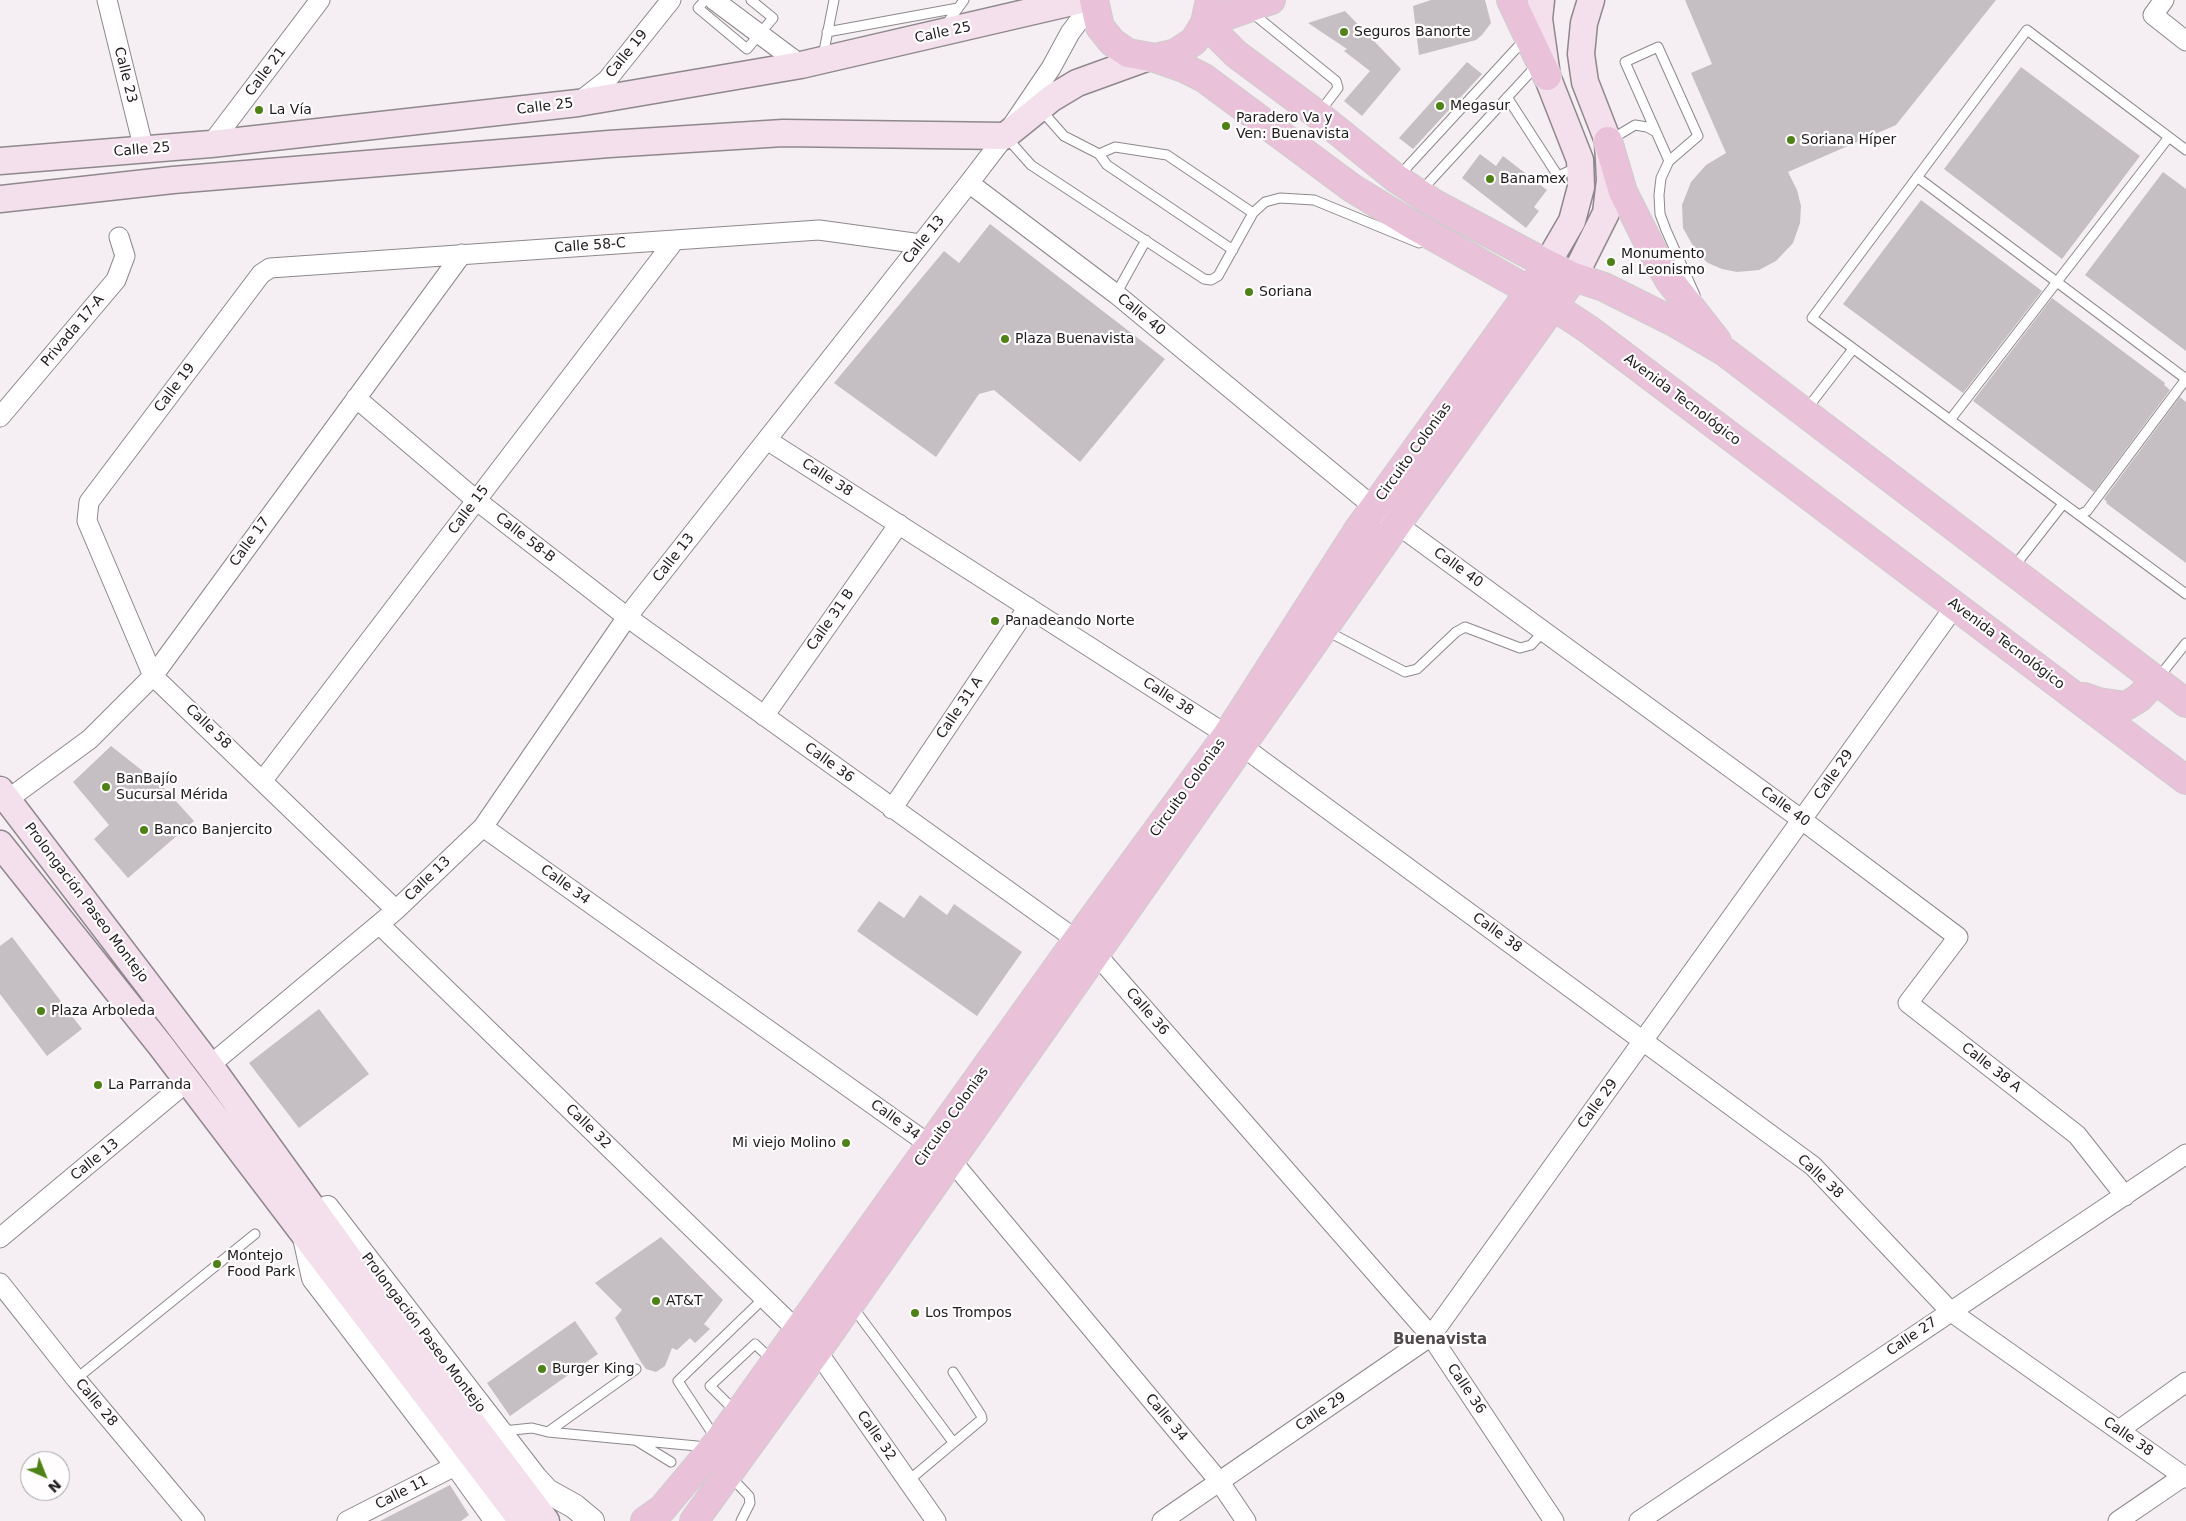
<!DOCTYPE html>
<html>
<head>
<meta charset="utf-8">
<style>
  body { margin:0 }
  #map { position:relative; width:2186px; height:1521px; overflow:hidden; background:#f5eef2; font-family:"DejaVu Sans",sans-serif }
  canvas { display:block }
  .north { position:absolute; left:20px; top:1451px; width:50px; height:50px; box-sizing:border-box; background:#fffdfe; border:1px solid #a5a3a4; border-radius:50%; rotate:136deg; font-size:14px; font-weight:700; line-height:20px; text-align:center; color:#1e1c1d }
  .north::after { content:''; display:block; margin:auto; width:18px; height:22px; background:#4f8216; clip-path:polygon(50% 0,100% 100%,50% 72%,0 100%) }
</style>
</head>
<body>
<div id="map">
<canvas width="2186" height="1521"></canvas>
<div class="north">N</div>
</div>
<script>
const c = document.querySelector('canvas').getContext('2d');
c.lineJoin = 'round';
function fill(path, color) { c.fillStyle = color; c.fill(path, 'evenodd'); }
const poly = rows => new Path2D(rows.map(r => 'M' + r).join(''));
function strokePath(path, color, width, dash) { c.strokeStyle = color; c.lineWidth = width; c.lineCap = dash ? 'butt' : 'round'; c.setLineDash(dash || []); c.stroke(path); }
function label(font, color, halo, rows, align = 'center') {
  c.font = font + ' "DejaVu Sans",sans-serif'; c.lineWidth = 4.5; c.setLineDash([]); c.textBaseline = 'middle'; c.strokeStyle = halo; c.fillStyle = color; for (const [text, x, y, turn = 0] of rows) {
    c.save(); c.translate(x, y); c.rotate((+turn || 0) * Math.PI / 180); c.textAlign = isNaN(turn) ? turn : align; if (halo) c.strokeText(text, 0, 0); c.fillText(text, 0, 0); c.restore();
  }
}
const building = poly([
  [1431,0,1485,0,1491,23,1482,35,1476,40,1419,55,1413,6],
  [1685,0,1996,0,1896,125,1788,172,1797,190,1801,206,1800,223,1793,243,1776,261,1759,270,1737,272,1722,269,1708,263,1697,253,1683,228,1682,205,1691,182,1706,165,1726,153,1691,73,1712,64],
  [1345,11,1401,69,1362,116,1344,101,1370,71,1344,51,1347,49,1308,23],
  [1467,62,1482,74,1413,149,1399,138],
  [2021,67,2140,156,2062,259,1944,169],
  [1480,154,1496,166,1503,156,1547,190,1534,207,1539,211,1526,228,1462,178],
  [2163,172,2186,189,2186,351,2085,275],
  [1921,200,2042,291,1963,393,1843,304],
  [990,224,1165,359,1080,462,994,390,979,394,936,457,834,383,944,251,959,263],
  [2052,298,2165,383,2164,385,2170,390,2094,492,1973,401],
  [2180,397,2186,402,2186,563,2106,503,2107,502,2104,499],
  [111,746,163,787,194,821,128,878,94,839,109,825,73,782],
  [920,895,947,915,954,904,1022,952,977,1016,857,931,879,901,904,918],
  [12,937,82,1029,47,1056,0,994,0,946],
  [319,1009,369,1074,299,1128,249,1063],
  [661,1237,723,1300,704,1324,710,1329,695,1343,690,1338,677,1350,672,1348,665,1366,656,1372,646,1369,641,1362,615,1318,622,1310,595,1283],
  [575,1321,598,1354,510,1416,487,1383],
  [450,1485,469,1515,461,1521,380,1521]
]);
const service = poly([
  [705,0,698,8,747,49,773,18,751,0],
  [1251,12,1336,81,1338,88,1319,113],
  [945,26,964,0],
  [827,32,958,8],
  [823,56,834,0],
  [1507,97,1558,176,1578,167],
  [1041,110,1064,136,1099,154,1107,165,1233,250],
  [1007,138,1031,165,1204,279,1211,280,1218,276,1253,213,1265,202,1280,198,1314,200,1419,243],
  [1610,140,1635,125,1647,127,1656,132],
  [2186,150,2027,30,1812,318,2186,594],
  [1099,154,1115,147,1167,155,1253,213],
  [1669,161,1625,62,1658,47,1698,136,1669,161,1661,178,1659,195,1660,214,1666,230,1695,295],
  [1398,177,1525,39],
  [1917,177,2186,379],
  [1420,192,1537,65],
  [1116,294,1146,240],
  [1806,410,1853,349],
  [1950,420,2169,137],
  [2079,515,2087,511,2186,379],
  [2013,568,2063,504],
  [1325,630,1405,672,1417,669,1456,632,1465,627,1520,648,1531,645,1544,631],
  [2158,678,2186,643],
  [852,1306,953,1442],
  [76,1379,255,1234],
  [736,1412,710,1386,755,1344,773,1361],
  [503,1431,532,1428,548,1432,697,1446],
  [548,1432,636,1369],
  [716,1439,678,1381,764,1298],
  [637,1441,671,1462],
  [731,1477,749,1496,750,1503,741,1521],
  [908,1481,982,1419,981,1415,953,1372]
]);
const minor = poly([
  [107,0,144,150],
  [714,0,801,65],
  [2164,0,2153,15,2186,41],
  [580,101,607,80,671,0],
  [211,144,320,0],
  [969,183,1116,294,1375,508,1802,820,1958,937,1908,1003,2077,1135,2125,1196],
  [356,398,476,500,627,617,1096,954,1431,1336,1554,1521],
  [0,417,116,280,125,256,119,237],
  [767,440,1227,735,1813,1166,1950,1311,2186,1478],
  [764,716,899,524],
  [263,780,675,240],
  [7,800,90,739,153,676,462,254],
  [892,809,1028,607],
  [483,827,951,1160,1219,1481,1246,1521],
  [396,910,153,676,87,521,89,502,261,274,270,268,819,230,921,244],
  [379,924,797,1330],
  [209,1066,396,910,483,827,627,617,969,183,1005,136,1051,68,1070,33,1079,21,1094,10],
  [0,1238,188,1081],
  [0,1283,76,1379,195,1521],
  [817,1351,936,1521],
  [2119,1430,2186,1382],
  [347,1521,457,1465],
  [1162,1521,1431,1336,1955,606],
  [1639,1521,2186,1154],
  [2118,1521,2184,1476]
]);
const tertiary = poly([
  [327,1208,535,1478,547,1491,574,1506,592,1521],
  [304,1233,314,1278,457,1465,497,1521]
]);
const secondary = poly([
  [1541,0,1539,19,1547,76,1580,160,1581,187,1572,221,1547,264],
  [0,161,211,144,578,103,801,65,1081,0],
  [0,199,173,180,609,144,783,133,1005,136,1052,98,1077,83,1146,58],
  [1574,277,1606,213,1610,180,1608,141,1585,82,1581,54,1584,23,1591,0],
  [0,790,216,1074,371,1289,546,1521],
  [0,844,161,1046,522,1521]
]);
const primary = poly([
  [1094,0,1100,27,1112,42,1128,53,1155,58,1176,53,1194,41,1205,23,1210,0],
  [1511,0,1547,76],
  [1208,17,1228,15,1271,0],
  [1205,23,1236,54,1318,115,1397,179,1435,204,1547,264,1574,277,1604,287,1674,322,1725,352,2186,703],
  [1155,58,1184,68,1204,78,1352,188,1411,224,1530,291,1588,329,2186,780],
  [1608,141,1623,192,1651,248,1669,280,1717,341],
  [2084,697,2098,702,2126,706,2139,698,2156,680],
  [645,1521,662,1509,718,1442,1077,940,1227,735,1358,530,1530,291,1547,264],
  [694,1521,817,1351,1397,524,1574,277]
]);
const markers = [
  [1344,32,5,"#4f8216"],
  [1440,106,5,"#4f8216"],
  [259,110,5,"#4f8216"],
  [1226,126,5,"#4f8216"],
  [1791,140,5,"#4f8216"],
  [1490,179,5,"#4f8216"],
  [1611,262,5,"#4f8216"],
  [1249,292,5,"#4f8216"],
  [1005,339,5,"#4f8216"],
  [995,621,5,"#4f8216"],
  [106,787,5,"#4f8216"],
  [144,830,5,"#4f8216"],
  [41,1011,5,"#4f8216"],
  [98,1085,5,"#4f8216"],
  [846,1143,5,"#4f8216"],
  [217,1264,5,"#4f8216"],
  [656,1301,5,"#4f8216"],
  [915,1313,5,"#4f8216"],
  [542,1369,5,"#4f8216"]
];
const poiNames = [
  ["Seguros Banorte",1354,32],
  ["Megasur",1450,106],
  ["La Vía",269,110],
  ["Paradero Va y",1236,118],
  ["Ven: Buenavista",1236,134],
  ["Soriana Híper",1801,140],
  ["Banamex",1500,179],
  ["Monumento",1621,254],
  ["al Leonismo",1621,270],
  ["Soriana",1259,292],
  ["Plaza Buenavista",1015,339],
  ["Panadeando Norte",1005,621],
  ["BanBajío",116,779],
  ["Sucursal Mérida",116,795],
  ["Banco Banjercito",154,830],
  ["Plaza Arboleda",51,1011],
  ["La Parranda",108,1085],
  ["Mi viejo Molino",836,1143,"right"],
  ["Montejo",227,1256],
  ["Food Park",227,1272],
  ["AT&T",666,1301],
  ["Los Trompos",925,1313],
  ["Burger King",552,1369]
];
const streetNames = [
  ["Calle 25",943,33,-12],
  ["Calle 19",627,54,-51],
  ["Calle 21",266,72,-53],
  ["Calle 23",125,75,76],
  ["Calle 25",545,107,-7],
  ["Calle 25",142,150,-5],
  ["Calle 13",924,240,-51],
  ["Calle 58-C",590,246,-4],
  ["Calle 40",1141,315,39],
  ["Privada 17-A",73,331,-50],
  ["Calle 19",175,388,-53],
  ["Avenida Tecnológico",1682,400,37],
  ["Circuito Colonias",1414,452,-54],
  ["Calle 38",827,478,33],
  ["Calle 15",469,510,-53],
  ["Calle 58-B",525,538,38],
  ["Calle 17",250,542,-54],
  ["Calle 13",674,558,-52],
  ["Calle 40",1458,568,36],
  ["Calle 31 B",831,620,-55],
  ["Avenida Tecnológico",2006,644,37],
  ["Calle 38",1168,697,33],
  ["Calle 31 A",960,708,-56],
  ["Calle 58",208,727,44],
  ["Calle 36",829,763,36],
  ["Calle 29",1834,775,-55],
  ["Circuito Colonias",1188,788,-54],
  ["Calle 40",1785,807,36],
  ["Calle 13",428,879,-44],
  ["Calle 34",565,885,36],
  ["Prolongación Paseo Montejo",86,903,53],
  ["Calle 38",1497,933,36],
  ["Calle 36",1147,1012,49],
  ["Calle 38 A",1991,1068,38],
  ["Calle 29",1598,1104,-54],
  ["Circuito Colonias",952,1117,-55],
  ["Calle 34",895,1120,36],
  ["Calle 32",588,1127,44],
  ["Calle 13",95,1160,-39],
  ["Calle 38",1820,1177,43],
  ["Prolongación Paseo Montejo",423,1333,53],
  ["Calle 27",1912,1337,-34],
  ["Calle 36",1466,1389,56],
  ["Calle 28",96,1403,50],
  ["Calle 29",1321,1412,-34],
  ["Calle 34",1166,1418,50],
  ["Calle 32",876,1436,55],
  ["Calle 38",2128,1437,35],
  ["Calle 11",402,1493,-27]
];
const neighbourhoodNames = [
  ["Buenavista",1440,1340]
];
fill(building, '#c5bec2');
strokePath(service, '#8e888c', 11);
strokePath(minor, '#8e888c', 21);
strokePath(tertiary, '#8e888c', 26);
strokePath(secondary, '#8e888c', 29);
strokePath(primary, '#cecdcd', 30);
strokePath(service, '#fff', 9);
strokePath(minor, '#fff', 19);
strokePath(tertiary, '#fff', 24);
strokePath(secondary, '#f4e0ec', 26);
strokePath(primary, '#e9c1d9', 28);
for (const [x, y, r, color] of markers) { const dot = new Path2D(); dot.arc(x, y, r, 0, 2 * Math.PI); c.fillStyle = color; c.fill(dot); strokePath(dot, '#fffdfe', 2); }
label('14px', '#1e1c1d', '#fffdfe', poiNames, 'left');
label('14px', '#1e1c1d', '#fffdfe', streetNames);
label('bold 15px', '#504a4d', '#fffdfe', neighbourhoodNames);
</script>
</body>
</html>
